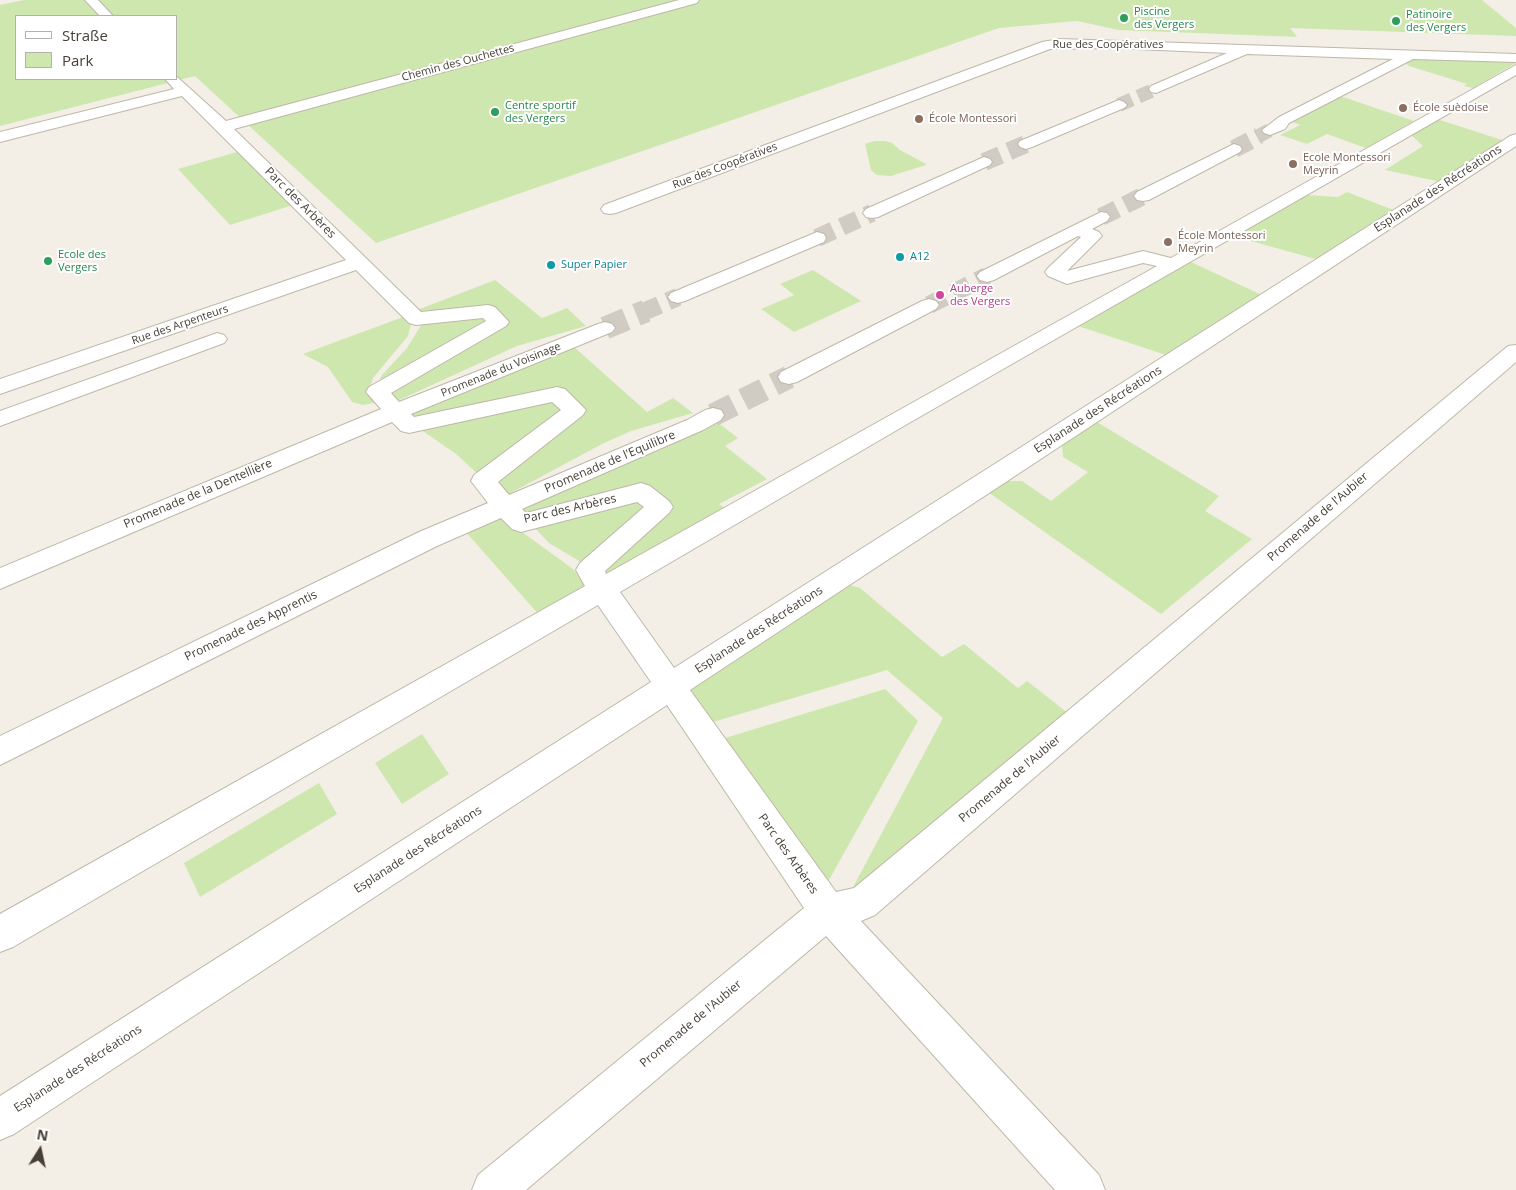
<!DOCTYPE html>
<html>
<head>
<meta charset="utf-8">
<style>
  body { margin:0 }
  #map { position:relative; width:1516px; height:1190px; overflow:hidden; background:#f3efe6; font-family:"Open Sans",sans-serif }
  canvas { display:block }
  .legend { position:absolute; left:15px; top:15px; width:162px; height:65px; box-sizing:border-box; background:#fff; border:1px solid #b5b2ae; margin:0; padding:6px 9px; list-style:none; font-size:15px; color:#453f35 }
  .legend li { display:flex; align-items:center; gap:10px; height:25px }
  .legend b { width:25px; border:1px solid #b5b2ae }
  .north { position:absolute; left:15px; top:1125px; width:50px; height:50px; -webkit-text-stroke:4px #fff; paint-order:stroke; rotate:10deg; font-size:14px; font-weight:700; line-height:20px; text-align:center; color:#453f35 }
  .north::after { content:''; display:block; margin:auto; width:18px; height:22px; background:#453f35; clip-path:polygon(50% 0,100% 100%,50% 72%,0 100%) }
</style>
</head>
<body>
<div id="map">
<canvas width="1516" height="1190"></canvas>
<ul class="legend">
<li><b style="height:6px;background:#fff"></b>Straße</li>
<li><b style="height:14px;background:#cee7af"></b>Park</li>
</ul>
<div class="north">N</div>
</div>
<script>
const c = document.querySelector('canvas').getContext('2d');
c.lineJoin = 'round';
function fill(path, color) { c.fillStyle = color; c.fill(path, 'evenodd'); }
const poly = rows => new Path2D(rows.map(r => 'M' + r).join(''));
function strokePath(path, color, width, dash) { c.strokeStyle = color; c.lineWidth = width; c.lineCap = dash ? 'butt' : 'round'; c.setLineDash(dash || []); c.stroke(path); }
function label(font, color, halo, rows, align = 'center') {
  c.font = font + ' "Open Sans",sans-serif'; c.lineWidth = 4; c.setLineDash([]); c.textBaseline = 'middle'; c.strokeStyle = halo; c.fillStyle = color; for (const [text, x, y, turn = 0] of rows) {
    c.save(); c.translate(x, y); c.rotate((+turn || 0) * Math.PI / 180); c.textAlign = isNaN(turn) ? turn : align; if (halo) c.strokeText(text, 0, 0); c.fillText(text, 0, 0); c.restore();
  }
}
const green = poly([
  [24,0,1482,0,1516,28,1516,36,1290,28,1297,37,1119,30,1077,21,999,28,376,243,195,76,0,126,0,5],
  [16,16,176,16,176,79,16,79],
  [1414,59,1516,62,1516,63,1473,88,1464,86,1467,84,1409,66,1405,63],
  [1338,96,1346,98,1414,121,1366,148,1327,134,1307,144,1280,135,1300,125,1290,121],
  [1437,119,1505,141,1441,182,1385,170,1423,146,1411,135],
  [874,141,886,141,892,143,900,150,926,164,926,165,891,176,877,175,871,170,865,144],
  [237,152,293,205,230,225,178,169],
  [1347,192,1396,211,1319,260,1233,236,1305,195,1338,197],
  [1191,262,1264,296,1169,356,1078,326],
  [813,270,861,301,794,332,761,309,794,295,780,284],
  [495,280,542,318,567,308,586,326,517,346,397,401,388,392,508,322,491,307,421,315,417,310],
  [482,316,490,322,377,385,382,375,407,348,423,322],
  [403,317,411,324,408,336,373,378,369,390,378,402,363,405,352,402,328,367,303,354],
  [574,347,647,412,673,398,693,413,631,431,602,444,507,495,493,481,585,410,562,388,414,421,408,413],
  [552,400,565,411,479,475,456,454,420,429],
  [716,421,738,438,725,446,767,479,719,504,727,510,606,578,600,569,671,510,645,485,528,517,520,507],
  [1097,422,1219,496,1205,511,1252,539,1161,614,988,492,1003,481,1022,481,1051,501,1088,472,1063,457,1062,444],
  [638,500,649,509,584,564,549,543,535,528],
  [502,515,516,530,522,532,573,569,588,588,540,616,465,531],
  [846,584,860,588,942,657,964,644,1018,688,1027,681,1073,717,851,891,943,718,887,670,710,723,684,690],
  [885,689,918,721,825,887,722,739],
  [422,734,449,774,402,804,375,763],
  [319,783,337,814,200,897,184,863]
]);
const minorTunnelFar2 = poly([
  [1119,105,1156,89],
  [1257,137,1270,130]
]);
const minorTunnelFar1 = poly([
  [1234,149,1259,136],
  [984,162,1026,144],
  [1101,217,1143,196],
  [817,238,872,213],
  [929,305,987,276],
  [643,312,678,297]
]);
const minorTunnel = poly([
  [605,328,646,311],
  [713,415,789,377]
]);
const minor = poly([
  [85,0,98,0,113,16,100,16,85,0],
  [679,0,699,0,697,3,234,129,421,312,488,305,495,307,509,322,506,326,391,393,399,402,598,324,605,322,612,324,615,328,612,332,411,414,414,417,557,387,565,389,586,410,583,415,498,482,509,495,687,420,705,410,713,408,721,410,724,415,721,420,703,430,522,509,526,513,641,483,650,486,669,501,673,507,669,513,605,571,606,574,1157,266,1143,263,1067,284,1048,276,1045,272,1048,268,1081,237,1078,236,994,280,987,282,980,280,977,276,980,272,1101,212,1107,213,1110,217,1107,221,1092,229,1099,232,1102,236,1067,271,1143,251,1171,258,1516,65,1516,75,909,423,620,592,674,668,1510,136,1516,134,1516,146,690,690,836,892,854,888,1508,346,1516,345,1516,362,875,915,861,921,1099,1175,1105,1190,1055,1190,826,936,526,1190,472,1190,478,1175,804,908,667,705,14,1134,0,1140,0,1096,651,682,598,605,13,947,0,952,0,914,585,586,576,570,580,563,644,507,637,502,521,532,512,529,501,518,437,546,0,765,0,736,419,532,488,503,471,481,474,475,561,410,552,402,409,433,401,431,392,422,0,589,0,568,381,409,366,392,369,387,486,321,483,318,416,325,409,323,356,270,0,394,0,379,346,260,182,96,0,142,0,132,174,89,165,79,176,79,176,76,226,121,679,0],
  [1060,39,1516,54,1516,62,1413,59,1289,123,1285,129,1270,135,1264,133,1262,130,1279,117,1393,59,1247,54,1156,93,1151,92,1149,89,1151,86,1227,53,1114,48,1050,49,616,213,610,214,604,213,601,209,604,205,1042,42,1060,39],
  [1119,100,1124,102,1127,105,1124,108,1032,147,1026,149,1020,147,1018,144,1020,141,1119,100],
  [1234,144,1240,146,1242,149,1240,152,1149,200,1143,201,1137,200,1134,196,1137,192,1234,144],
  [984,157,990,159,992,162,990,165,878,217,872,218,866,217,863,213,866,209,984,157],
  [817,232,824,234,826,238,824,242,685,301,678,303,671,301,668,297,671,293,817,232],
  [929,299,936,301,939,305,936,309,797,382,789,384,781,382,778,377,781,372,922,301,929,299],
  [217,333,224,335,227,339,224,343,0,426,0,411,217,333]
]);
const markers = [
  [1124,18,5,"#2e9e5b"],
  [1396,21,5,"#2e9e5b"],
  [1403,108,5,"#8d6e63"],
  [495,112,5,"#2e9e5b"],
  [919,119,5,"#8d6e63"],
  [1293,164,5,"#8d6e63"],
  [1168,242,5,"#8d6e63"],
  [900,257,5,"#0f9aa8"],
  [48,261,5,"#2e9e5b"],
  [551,265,5,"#0f9aa8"],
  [940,295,5,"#d1479c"]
];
const farLeisurenames = [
  ["Piscine",1134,12],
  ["des Vergers",1134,25],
  ["Patinoire",1406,15],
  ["des Vergers",1406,28],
  ["Centre sportif",505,106],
  ["des Vergers",505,119],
  ["Ecole des",58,255],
  ["Vergers",58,268]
];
const farStreetnames = [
  ["Rue des Coopératives",1108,45],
  ["Chemin des Ouchettes",458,63,-15],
  ["Rue des Coopératives",725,166,-21],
  ["Rue des Arpenteurs",180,325,-19],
  ["Promenade du Voisinage",501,370,-22]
];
const farEducationnames = [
  ["École suèdoise",1413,108],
  ["École Montessori",929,119],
  ["Ecole Montessori",1303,158],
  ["Meyrin",1303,171],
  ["École Montessori",1178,236],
  ["Meyrin",1178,249]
];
const farCulturenames = [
  ["A12",910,257],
  ["Super Papier",561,265]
];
const farHotelnames = [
  ["Auberge",950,289],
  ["des Vergers",950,302]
];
const streetNames = [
  ["Esplanade des Récréations",1438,189,-33],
  ["Parc des Arbères",300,203,45],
  ["Esplanade des Récréations",1098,410,-33],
  ["Promenade de l'Equilibre",610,462,-23],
  ["Promenade de la Dentellière",198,494,-23],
  ["Parc des Arbères",570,509,-13],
  ["Promenade de l'Aubier",1318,517,-41],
  ["Promenade des Apprentis",251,626,-26],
  ["Esplanade des Récréations",759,630,-33],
  ["Promenade de l'Aubier",1010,779,-40],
  ["Esplanade des Récréations",418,850,-33],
  ["Parc des Arbères",788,854,55],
  ["Promenade de l'Aubier",691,1024,-40],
  ["Esplanade des Récréations",78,1069,-33]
];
fill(green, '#cee7af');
strokePath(minorTunnelFar2, '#d0ccc3', 14, [14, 7]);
strokePath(minorTunnelFar1, '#d0ccc3', 18, [18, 9]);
strokePath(minorTunnel, '#d0ccc3', 23, [23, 11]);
strokePath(minor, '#beb7a9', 2);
fill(minor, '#fff');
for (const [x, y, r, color] of markers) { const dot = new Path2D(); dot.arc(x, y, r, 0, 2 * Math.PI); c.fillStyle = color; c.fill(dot); strokePath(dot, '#fff', 2); }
label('11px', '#27864d', '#fff', farLeisurenames, 'left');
label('11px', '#453f35', '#fff', farStreetnames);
label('11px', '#785e54', '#fff', farEducationnames, 'left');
label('11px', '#0d838f', '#fff', farCulturenames, 'left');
label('11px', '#b23c85', '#fff', farHotelnames, 'left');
label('12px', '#453f35', '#fff', streetNames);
</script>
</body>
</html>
